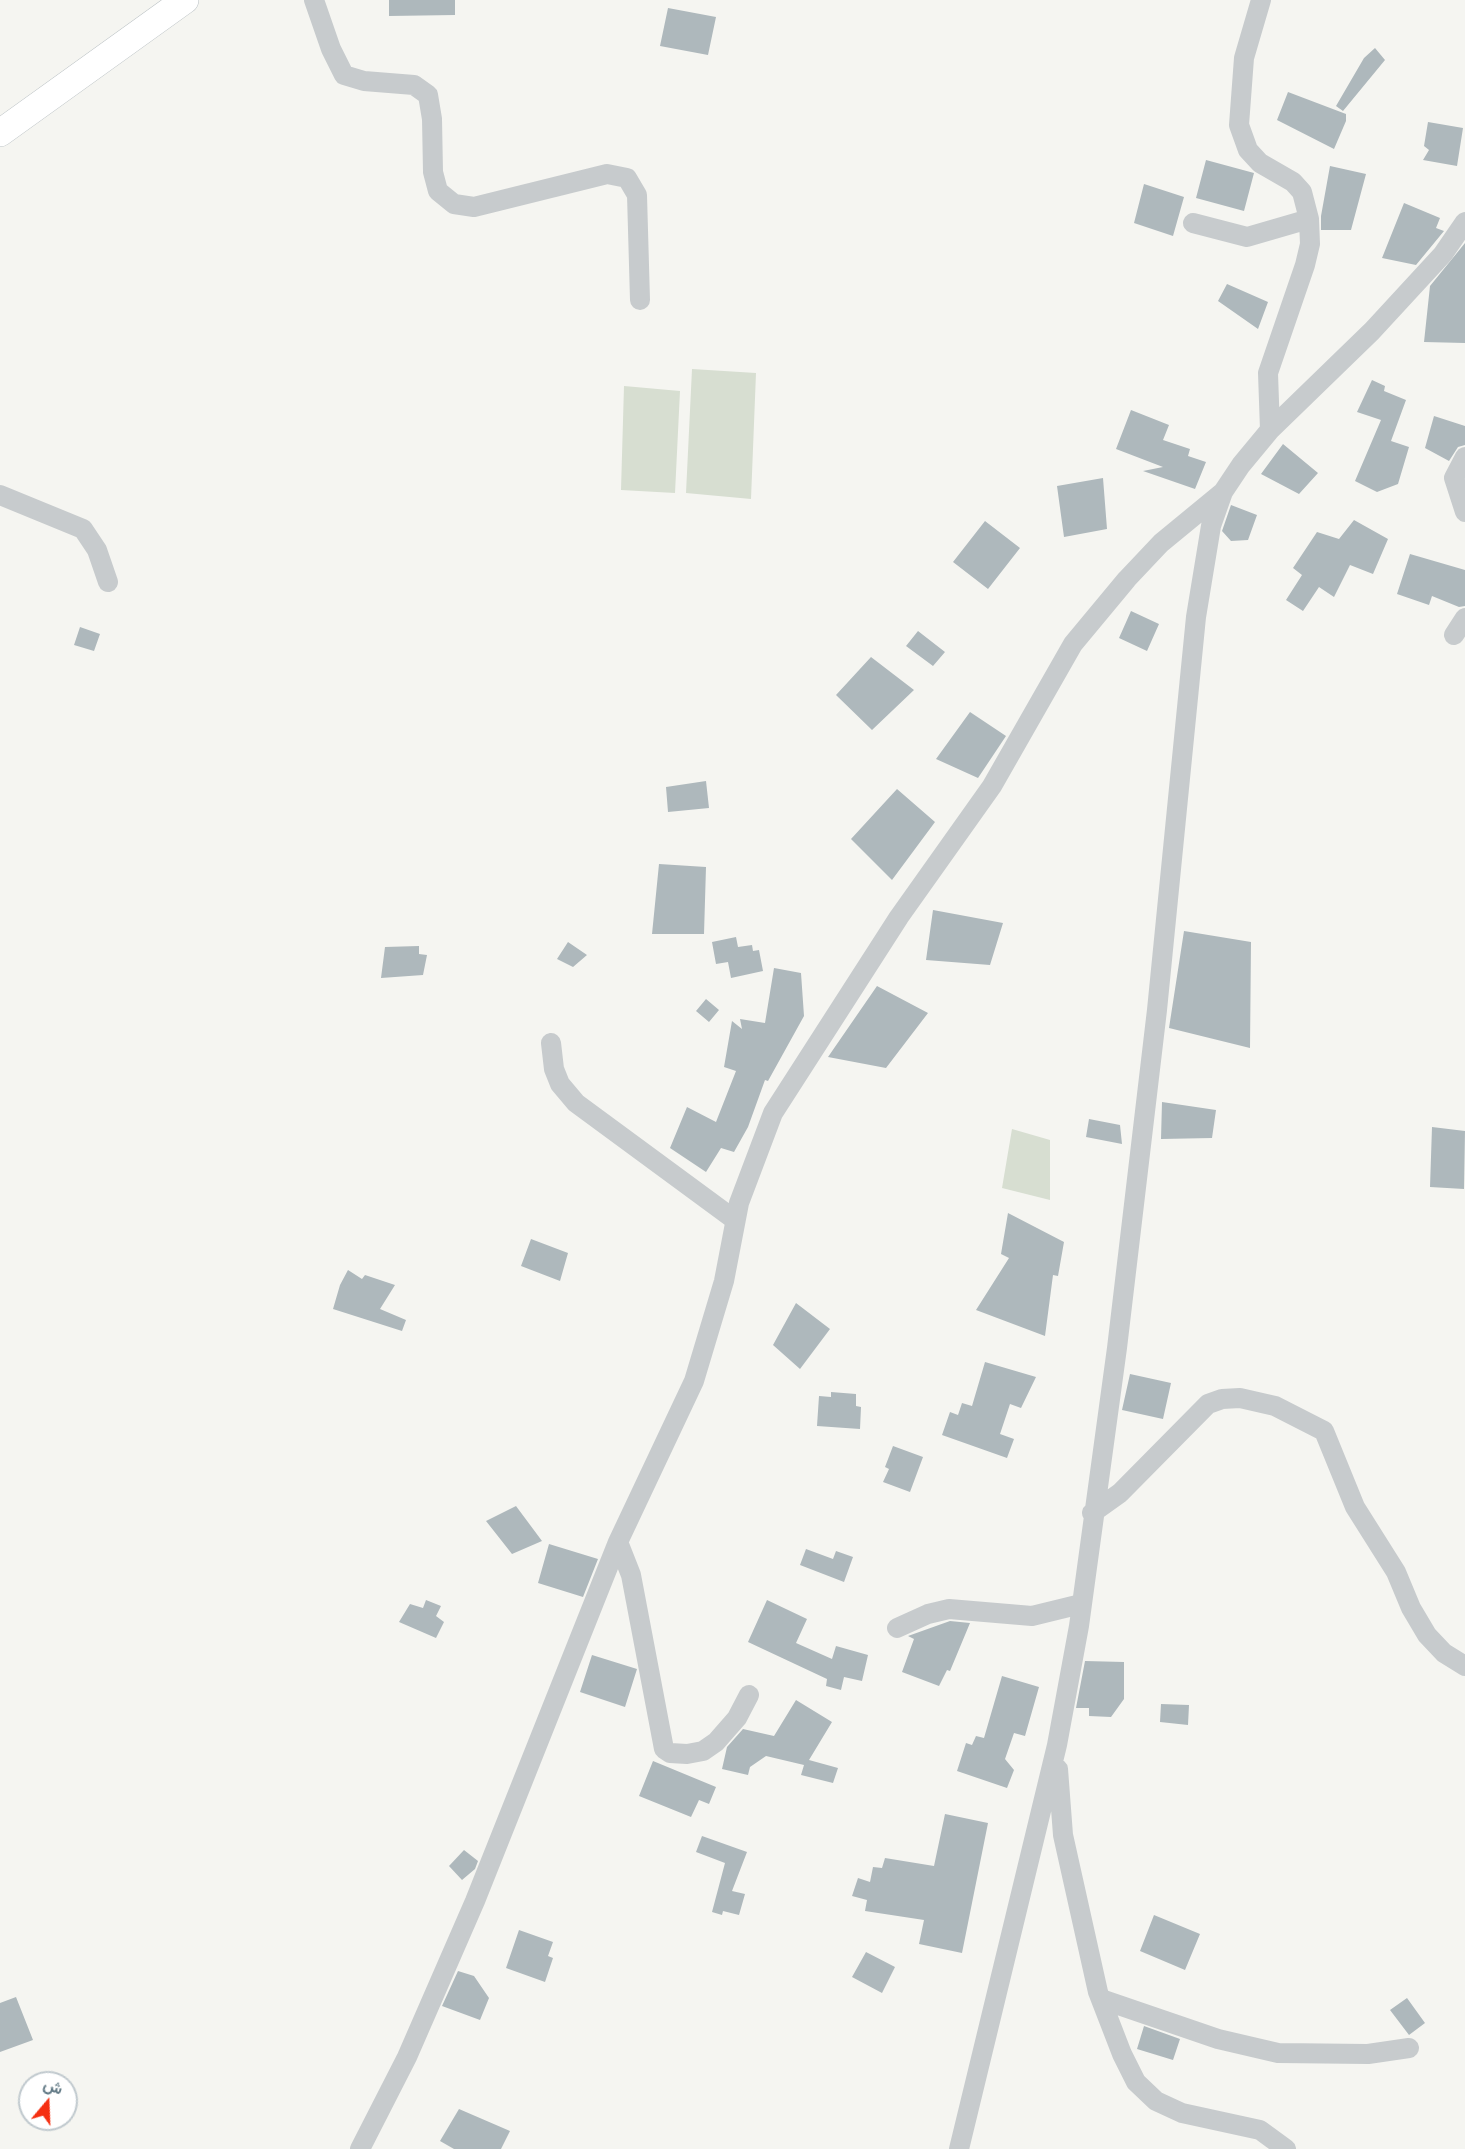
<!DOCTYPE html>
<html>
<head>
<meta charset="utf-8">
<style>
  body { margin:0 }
  #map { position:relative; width:1465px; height:2149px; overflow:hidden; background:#f5f5f1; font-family:Manrope,Vazirmatn,sans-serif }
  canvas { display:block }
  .north { position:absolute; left:18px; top:2071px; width:60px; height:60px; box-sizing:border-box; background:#fff; border:2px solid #c0c9ce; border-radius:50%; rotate:19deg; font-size:16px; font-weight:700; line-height:24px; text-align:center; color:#617985 }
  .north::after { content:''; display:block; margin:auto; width:21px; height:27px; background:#f52f11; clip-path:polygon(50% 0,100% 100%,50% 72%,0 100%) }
</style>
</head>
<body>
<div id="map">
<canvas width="1465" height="2149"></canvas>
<div class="north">ش</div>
</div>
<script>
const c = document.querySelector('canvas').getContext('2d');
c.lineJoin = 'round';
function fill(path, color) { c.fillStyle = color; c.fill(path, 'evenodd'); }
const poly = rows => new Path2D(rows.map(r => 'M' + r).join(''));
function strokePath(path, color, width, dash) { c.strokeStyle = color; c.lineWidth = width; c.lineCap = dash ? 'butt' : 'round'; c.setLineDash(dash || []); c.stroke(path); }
const green = poly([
  [692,369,756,373,751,499,686,493],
  [624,386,680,391,675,493,621,490],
  [1012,1129,1050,1140,1050,1200,1002,1188]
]);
const building = poly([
  [389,0,455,0,455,15,389,16],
  [668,8,716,17,708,55,660,46],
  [1375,48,1385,60,1343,111,1336,106,1364,58],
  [1288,92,1346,114,1346,121,1334,149,1277,120],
  [1428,122,1463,128,1457,166,1423,160,1429,150,1424,146],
  [1206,160,1254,173,1244,211,1196,198],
  [1330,166,1366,174,1351,230,1321,230,1321,216],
  [1144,184,1184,197,1173,236,1134,223],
  [1404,203,1440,218,1436,228,1444,231,1416,265,1382,258],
  [1465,243,1465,343,1424,342,1430,286],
  [1227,284,1268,302,1258,329,1218,301],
  [1372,380,1385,386,1384,391,1406,400,1391,441,1409,447,1398,484,1377,492,1355,481,1381,420,1357,412],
  [1131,410,1169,425,1163,440,1190,449,1188,456,1206,462,1195,489,1143,471,1163,467,1116,449],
  [1434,416,1465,426,1465,445,1458,447,1449,461,1425,448],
  [1283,444,1318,473,1299,494,1261,474],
  [1103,478,1107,529,1064,537,1057,486],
  [1231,505,1257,515,1248,540,1231,541,1222,531],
  [1354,520,1388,539,1373,574,1350,565,1334,597,1319,587,1303,611,1286,600,1302,575,1293,568,1317,532,1339,539],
  [985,521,1020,548,988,589,953,562],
  [1410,554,1465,570,1465,606,1459,607,1432,596,1429,605,1397,594],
  [1131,611,1159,624,1147,651,1119,638],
  [80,627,100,634,94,651,74,645],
  [918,631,945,652,933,666,906,646],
  [871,657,914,690,872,730,836,695],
  [970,712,1006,736,978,778,936,759],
  [706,781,709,808,668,812,666,787],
  [897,789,935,822,892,880,851,839],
  [659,864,706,867,704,934,652,934],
  [933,910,1003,923,990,965,926,960],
  [1184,931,1251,942,1250,1048,1169,1028],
  [736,937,738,947,752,945,753,951,759,950,763,971,731,978,728,962,716,964,712,942],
  [568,942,587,955,573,967,557,959],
  [419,946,419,954,427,955,423,975,381,978,385,947],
  [774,968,801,973,804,1016,768,1081,765,1080,748,1127,734,1152,721,1148,706,1172,670,1148,687,1107,716,1122,736,1071,724,1067,732,1021,742,1029,740,1019,765,1023],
  [877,986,928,1013,886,1068,828,1057],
  [706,999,719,1010,709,1022,696,1011],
  [1162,1102,1216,1110,1212,1138,1161,1139],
  [1089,1119,1120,1125,1122,1144,1086,1137],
  [1432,1127,1465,1131,1464,1189,1430,1187],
  [1008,1213,1064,1242,1058,1276,1053,1275,1045,1336,976,1310,1009,1258,1001,1254],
  [531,1239,568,1253,560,1281,521,1266],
  [348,1270,362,1279,365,1275,395,1285,380,1309,406,1320,402,1331,333,1309,340,1285],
  [796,1303,830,1329,800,1369,773,1345],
  [985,1362,1036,1377,1021,1408,1010,1404,1000,1434,1014,1439,1007,1458,942,1435,950,1412,958,1415,962,1403,972,1406],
  [1130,1374,1171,1383,1163,1419,1122,1410],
  [831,1392,856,1394,856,1406,861,1407,860,1429,817,1426,819,1396,831,1397],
  [893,1446,923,1457,910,1492,883,1482,889,1469,885,1467],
  [516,1506,542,1541,512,1554,486,1521],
  [549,1544,598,1559,583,1597,538,1583],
  [806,1549,833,1559,836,1551,853,1557,844,1582,800,1565],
  [426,1600,441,1606,436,1616,444,1622,436,1638,399,1622,410,1604,423,1608],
  [767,1600,807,1619,796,1643,832,1659,836,1646,868,1655,862,1681,844,1677,841,1690,826,1686,827,1679,748,1642],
  [950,1621,970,1623,950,1671,947,1670,939,1686,902,1672,914,1639,908,1636],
  [592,1655,637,1669,625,1707,580,1692],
  [1085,1661,1124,1662,1124,1699,1111,1717,1089,1716,1089,1708,1076,1708],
  [1002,1676,1039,1687,1025,1736,1014,1733,1005,1759,1014,1770,1007,1788,957,1771,966,1743,972,1745,976,1736,984,1738],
  [796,1700,832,1722,809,1760,838,1768,833,1783,801,1775,804,1765,766,1756,750,1767,748,1775,722,1769,727,1747,743,1729,774,1736],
  [1161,1704,1189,1705,1188,1725,1160,1722],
  [653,1761,716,1787,709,1804,699,1800,691,1817,639,1796],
  [945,1814,988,1823,962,1953,919,1944,924,1920,865,1911,867,1900,852,1896,858,1878,870,1882,873,1867,882,1868,885,1858,934,1866],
  [702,1836,747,1852,732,1891,745,1894,739,1915,723,1911,722,1915,712,1912,725,1863,696,1852],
  [464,1850,478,1861,475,1869,462,1880,449,1866],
  [1154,1915,1200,1934,1185,1970,1140,1951],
  [519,1930,553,1942,548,1956,553,1958,545,1982,506,1968],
  [866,1952,895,1967,882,1993,852,1977],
  [458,1971,474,1976,489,1998,480,2020,442,2006],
  [16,1997,33,2040,0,2052,0,2003],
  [1407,1998,1425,2023,1409,2035,1390,2010],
  [1144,2026,1180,2039,1173,2060,1137,2049],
  [459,2109,510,2131,501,2149,454,2149,440,2141]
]);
const street = poly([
  [314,0,331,49,344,75,364,81,414,85,428,95,432,119,433,172,438,191,454,204,474,207,607,174,627,178,637,195,640,300],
  [1261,0,1244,58,1239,125,1248,150,1260,163,1293,182,1302,192,1309,219,1310,244,1305,265,1268,373,1270,430],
  [1193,223,1247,237,1309,219],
  [1465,457,1454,478,1465,512],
  [0,495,83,529,97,550,108,582],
  [1454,635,1465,618],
  [551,1043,554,1069,560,1084,576,1103,735,1220],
  [1092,1513,1120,1493,1208,1404,1222,1399,1240,1398,1275,1406,1324,1431,1355,1507,1396,1572,1411,1608,1427,1635,1444,1653,1465,1666],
  [618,1542,631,1575,664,1749,670,1753,687,1754,703,1751,716,1742,737,1718,749,1695],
  [897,1628,928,1614,949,1609,1032,1616,1081,1604],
  [1058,1769,1063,1835,1098,1992,1122,2054,1136,2082,1156,2101,1182,2113,1260,2130,1286,2149],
  [1101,1999,1218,2039,1278,2053,1368,2054,1409,2048],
  [360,2149,407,2057,475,1901,618,1542,694,1381,724,1281,739,1203,773,1113,899,917,992,786,1073,644,1127,579,1161,543,1223,492],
  [959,2149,1057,1745,1079,1626,1117,1348,1157,1010,1196,617,1211,526,1223,492,1241,465,1270,430,1372,331,1443,254,1465,222]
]);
const secondary = poly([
  [0,133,185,0]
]);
fill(green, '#d7ded1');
fill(building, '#aeb8bc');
strokePath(secondary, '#b6bdc0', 28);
strokePath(street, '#c7cbcd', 20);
strokePath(secondary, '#fff', 27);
</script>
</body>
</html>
